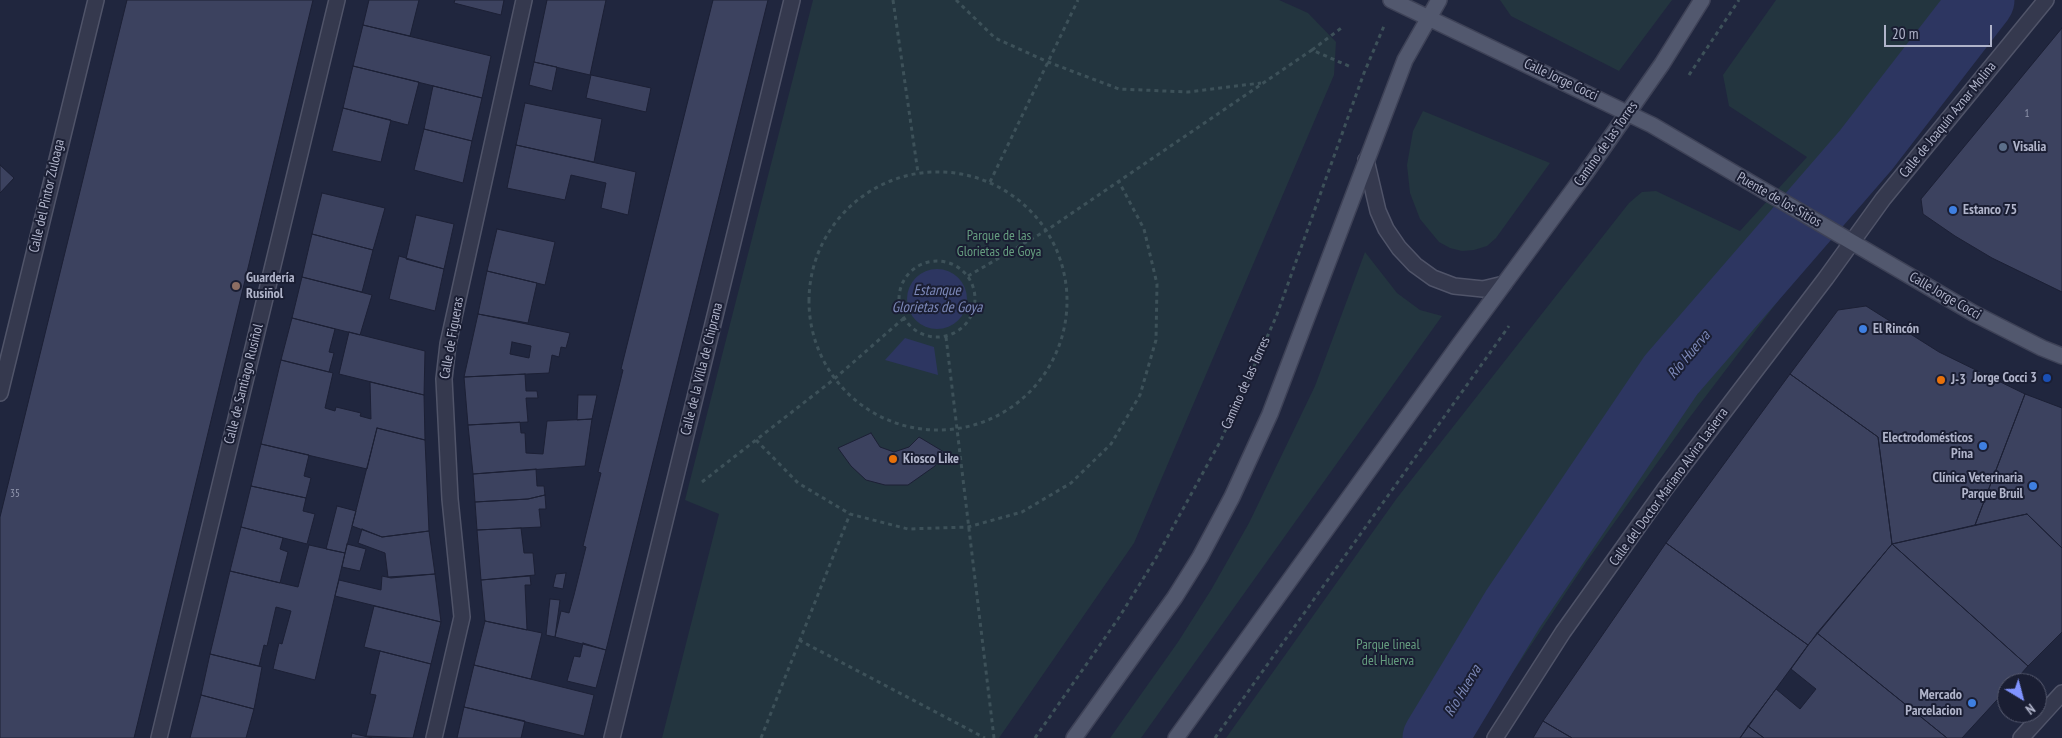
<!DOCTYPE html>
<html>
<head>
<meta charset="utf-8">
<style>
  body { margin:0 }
  #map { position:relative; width:2062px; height:738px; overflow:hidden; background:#20263e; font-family:"PT Sans Narrow",sans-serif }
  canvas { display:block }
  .north { position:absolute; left:1997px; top:673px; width:50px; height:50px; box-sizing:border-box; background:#1a1e33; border:1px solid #565a6f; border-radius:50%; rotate:143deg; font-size:14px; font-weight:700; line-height:20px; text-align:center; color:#b0b4ca }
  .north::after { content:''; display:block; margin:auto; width:18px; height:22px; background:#8093ff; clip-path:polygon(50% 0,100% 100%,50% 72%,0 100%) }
  .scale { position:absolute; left:1884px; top:25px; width:108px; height:22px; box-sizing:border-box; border:2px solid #b0b4ca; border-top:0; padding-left:6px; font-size:15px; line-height:18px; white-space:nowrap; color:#b0b4ca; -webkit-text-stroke:4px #1a1e33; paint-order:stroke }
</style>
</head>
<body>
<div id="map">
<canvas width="2062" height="738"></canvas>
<div class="north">N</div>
<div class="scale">20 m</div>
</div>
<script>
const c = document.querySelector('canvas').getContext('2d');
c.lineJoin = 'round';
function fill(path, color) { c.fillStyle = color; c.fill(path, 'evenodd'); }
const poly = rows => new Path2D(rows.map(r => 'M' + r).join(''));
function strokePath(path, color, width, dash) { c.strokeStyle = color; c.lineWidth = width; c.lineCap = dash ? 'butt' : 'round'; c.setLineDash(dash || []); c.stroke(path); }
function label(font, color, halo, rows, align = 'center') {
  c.font = font + ' "PT Sans Narrow",sans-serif'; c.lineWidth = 4; c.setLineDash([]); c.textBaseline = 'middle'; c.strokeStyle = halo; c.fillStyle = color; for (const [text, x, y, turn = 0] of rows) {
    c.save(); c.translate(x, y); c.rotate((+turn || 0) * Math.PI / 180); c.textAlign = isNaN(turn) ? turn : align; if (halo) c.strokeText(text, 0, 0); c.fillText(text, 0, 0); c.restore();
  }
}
const green = poly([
  [813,0,1279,0,1308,13,1336,42,1334,75,1134,543,999,738,662,738,719,514,685,500],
  [1500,0,1672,0,1619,71,1511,16],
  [1776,0,2006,0,1853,185,1801,265,1803,268,1687,421,1587,561,1469,738,1226,738,1397,498,1629,203,1642,192,1656,191,1740,231,1807,157,1729,106,1723,75],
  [1423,111,1550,163,1496,238,1487,246,1474,250,1462,251,1450,248,1439,242,1420,219,1410,193,1407,165,1413,131],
  [1365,252,1397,293,1420,310,1442,316,1141,738,1110,738,1178,642,1211,590,1249,523,1315,386]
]);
const water = poly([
  '907 299a30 30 0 1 1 60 0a30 30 0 1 1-60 0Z',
  [905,338,934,347,938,375,885,360]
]);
const river = poly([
  [1435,738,1513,609,1671,375,1866,150,1982,0]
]);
const building = poly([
  [127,0,313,0,134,738,0,738,0,517,127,0],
  [369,0,419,0,410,36,363,25,369,0],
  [455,0,504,0,501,15,454,3,455,0],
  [547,0,606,0,590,75,534,62,547,0],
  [713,0,768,0,606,650,555,637,561,611,569,613,574,595,586,547,583,546,601,473,598,472,623,370,621,369,713,0],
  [363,25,491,56,482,98,353,66,363,25],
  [2062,28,2062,292,1992,258,1955,236,1923,214,1921,199,2062,28],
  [534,62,557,67,552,91,529,85,534,62],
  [353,66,419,82,408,125,343,108,353,66],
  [591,75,651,88,646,112,586,98,591,75],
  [433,86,482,98,472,141,424,129,433,86],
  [525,103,602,119,594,162,516,145,525,103],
  [343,108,391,120,381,162,332,151,343,108],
  [424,129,472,141,463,183,414,170,424,129],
  [516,145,636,172,628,215,601,208,606,183,571,175,565,200,507,188,516,145],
  [0,165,14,178,0,193,0,165],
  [322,193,385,208,373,250,312,234,322,193],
  [416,215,454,224,444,269,406,259,416,215],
  [497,229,555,242,545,285,487,271,497,229],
  [312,234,373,250,362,292,302,277,312,234],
  [399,256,444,269,435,311,389,299,399,256],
  [487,271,537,283,528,323,478,314,487,271],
  [302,277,372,295,360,335,292,318,302,277],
  [1866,306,1939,352,2025,394,1975,525,1892,544,1878,437,1790,374,1838,310,1866,306],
  [478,314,570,333,566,348,561,347,559,357,552,355,549,373,464,377,478,314],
  [512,342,531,346,529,358,510,354,512,342],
  [292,318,335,329,329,352,334,353,329,372,281,360,292,318],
  [349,332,425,351,424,395,339,374,349,332],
  [281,360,333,373,325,408,335,411,336,407,361,413,360,416,371,419,370,382,424,395,425,440,377,428,367,469,261,444,281,360],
  [525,374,526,391,537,391,538,398,526,398,528,422,468,425,464,377,525,374],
  [1790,374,1878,437,1892,544,1808,645,1666,543,1790,374],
  [2025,394,2062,408,2062,548,2027,514,1975,525,2025,394],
  [578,395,597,395,592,419,577,420,578,395],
  [592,419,585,466,473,474,468,425,520,422,521,433,525,433,526,453,543,454,547,421,592,419],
  [377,428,425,440,429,531,382,537,352,526,377,428],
  [871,433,880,447,894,452,909,447,919,437,944,452,935,466,908,485,885,485,866,480,851,466,838,448,871,433],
  [261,444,309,455,304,476,311,478,306,498,251,486,261,444],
  [536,469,537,486,544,486,545,495,528,499,475,502,473,474,536,469],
  [251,486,306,498,303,511,315,514,307,544,241,527,251,486],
  [545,495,546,509,539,509,541,527,477,530,475,502,528,499,545,495],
  [337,506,356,511,345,553,326,549,337,506],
  [2027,514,2062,548,2062,632,2028,666,1892,544,2027,514],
  [241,527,283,538,280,549,288,552,280,583,230,571,241,527],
  [521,528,524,553,533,553,535,575,481,580,477,530,521,528],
  [362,529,382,537,429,531,435,574,388,577,385,553,358,543,362,529],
  [1666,543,1808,645,1740,738,1572,738,1543,721,1666,543],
  [347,544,366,549,360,571,342,567,347,544],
  [1892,544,2028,666,2013,683,2007,683,2007,689,1962,738,1947,738,1817,633,1892,544],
  [309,545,345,553,315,680,273,669,279,643,282,644,291,611,276,607,267,646,264,645,259,666,210,654,230,571,298,587,309,545],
  [566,573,563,589,553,587,556,574,566,573],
  [435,574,441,622,335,596,339,580,381,590,382,576,391,578,435,574],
  [530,576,531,585,525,585,527,630,485,621,481,580,530,576],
  [550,599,560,600,555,637,546,635,550,599],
  [374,606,441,622,431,664,364,647,374,606],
  [485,621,542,633,531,679,474,665,485,621],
  [1817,633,1947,738,1764,738,1748,726,1776,689,1800,709,1816,689,1791,669,1817,633],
  [583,643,606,650,596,688,567,681,574,656,580,657,583,643],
  [380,651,431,664,413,738,366,736,376,695,370,694,380,651],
  [210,654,262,667,254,709,201,695,210,654],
  [474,665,594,695,584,736,464,707,474,665],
  [201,695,254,709,246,738,190,738,201,695],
  [464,707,525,721,521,738,457,738,464,707],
  [1543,721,1572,738,1533,738,1543,721],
  [1748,726,1764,738,1740,738,1748,726],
  [352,733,355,734,372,738,351,738,352,733]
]);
const path = poly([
  [893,0,918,173],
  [956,0,995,38,1048,62,1119,89,1188,92,1261,83],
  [1312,50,1344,26],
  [1689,75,1739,0],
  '809 301a129 129 0 1 1 258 0a129 129 0 1 1-258 0Z',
  [990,182,1078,0],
  '899 299a38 38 0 1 1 76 0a38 38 0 1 1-76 0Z',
  [968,276,1047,230,1312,50,1351,67],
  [946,337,994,738],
  [756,440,798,483,850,514,908,529,968,527,1022,512,1071,483,1111,444,1140,395,1156,340,1157,284,1144,229,1118,180],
  [702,482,833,380,904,318],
  [799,640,985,738],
  [761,738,850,514],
  [1035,738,1118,619,1156,558,1221,440,1276,317,1364,73,1384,26],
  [1215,738,1509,326]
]);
const minor = poly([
  [1366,160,1378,211,1386,229,1399,248,1415,265,1433,278,1454,286,1483,289,1504,284],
  [0,393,96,0],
  [159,738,337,0],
  [434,738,462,617,450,499,444,379,448,344,524,0],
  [612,738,792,0],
  [1495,738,1563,632,1665,489,1826,278,1883,199,2046,0],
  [2021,738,2062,693]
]);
const major = poly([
  [1391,0,1652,125,1973,313,2042,348,2062,356],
  [1074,738,1175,597,1200,557,1232,497,1270,414,1405,60,1439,0],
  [1176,738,1459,345,1585,174,1662,64,1702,0]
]);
const markers = [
  [2003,147,5,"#5c6f8a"],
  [1953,210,5,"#3f7fe0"],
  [236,286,5,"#8d6e63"],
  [1863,329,5,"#3f7fe0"],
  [2047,378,5,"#1a4fb4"],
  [1941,380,5,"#e8710a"],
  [1983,446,5,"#3f7fe0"],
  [893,459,5,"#e8710a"],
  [2033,486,5,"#3f7fe0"],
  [1972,703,5,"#3f7fe0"]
];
const numberNames = [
  ["1",2027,114],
  ["35",15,494]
];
const streetNames = [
  ["Calle Jorge Cocci",1561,80,25],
  ["Calle de Joaquín Aznar Molina",1948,120,-51],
  ["Camino de las Torres",1606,144,-55],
  ["Calle del Pintor Zuloaga",47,196,-77],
  ["Puente de los Sitios",1779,200,30],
  ["Calle Jorge Cocci",1945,296,30],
  ["Calle de Figueras",452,338,-80],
  ["Calle de la Villa de Chiprana",702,369,-76],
  ["Camino de las Torres",1246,383,-66],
  ["Calle de Santiago Rusiñol",244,384,-76],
  ["Calle del Doctor Mariano Alvira Lasierra",1669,487,-54]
];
const poiNames = [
  ["Visalia",2013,147],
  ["Estanco 75",1963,210],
  ["Guardería",246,278],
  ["Rusiñol",246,294],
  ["El Rincón",1873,329],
  ["Jorge Cocci 3",2037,378,"right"],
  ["J-3",1951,380],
  ["Electrodomésticos",1973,438,"right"],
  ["Pina",1973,454,"right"],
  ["Kiosco Like",903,459],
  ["Clínica Veterinaria",2023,478,"right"],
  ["Parque Bruil",2023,494,"right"],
  ["Mercado",1962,695,"right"],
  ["Parcelacion",1962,711,"right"]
];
const parkNames = [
  ["Parque de las",999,236],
  ["Glorietas de Goya",999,252],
  ["Parque lineal",1388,645],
  ["del Huerva",1388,661]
];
const waterNames = [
  ["Estanque",937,291],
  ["Glorietas de Goya",937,308],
  ["Río Huerva",1689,355,-50],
  ["Río Huerva",1463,691,-59]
];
fill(green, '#23353f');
fill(water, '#2d3661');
strokePath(river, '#2d3661', 65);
fill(building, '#3c425f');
strokePath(building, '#1c2035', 1);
strokePath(minor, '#505469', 18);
strokePath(major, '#3e4257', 18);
strokePath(path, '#3d5159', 3, [4, 4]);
strokePath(minor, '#35394e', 15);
strokePath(major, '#52586e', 15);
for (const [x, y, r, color] of markers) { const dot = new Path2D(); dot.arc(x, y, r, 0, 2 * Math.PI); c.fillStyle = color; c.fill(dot); strokePath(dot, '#1a1e33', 2); }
label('11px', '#9398af', null, numberNames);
label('14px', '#b0b4ca', '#1a1e33', streetNames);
label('bold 14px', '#b0b4ca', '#1a1e33', poiNames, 'left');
label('14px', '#659d7f', '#1a1e33', parkNames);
label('italic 15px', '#7c88b8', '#1a1e33', waterNames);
</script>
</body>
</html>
